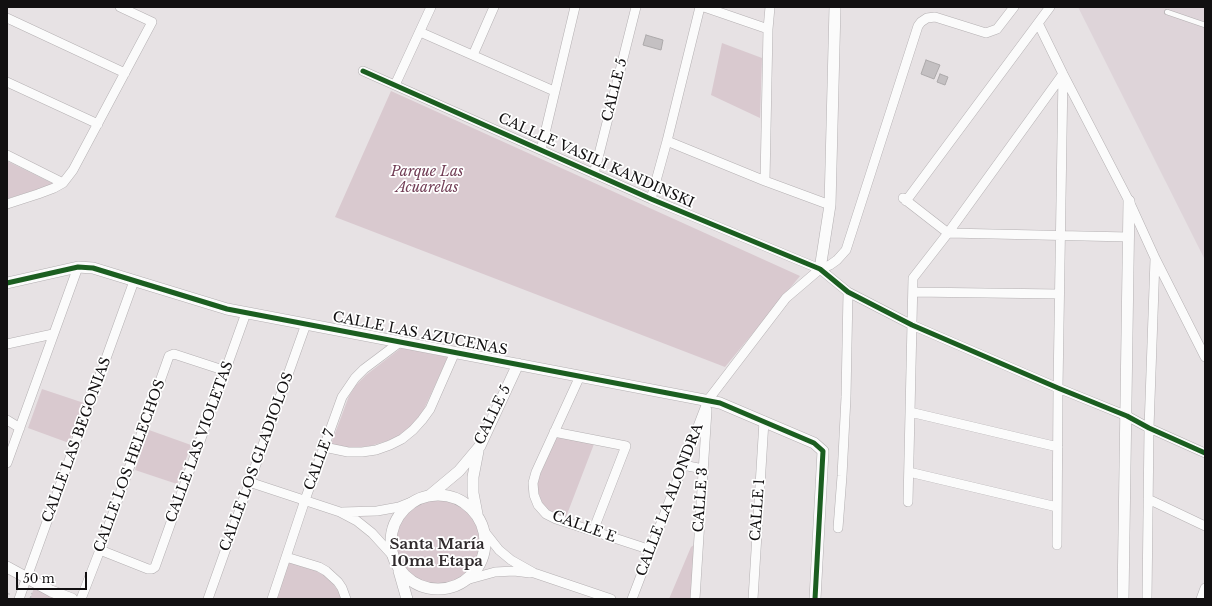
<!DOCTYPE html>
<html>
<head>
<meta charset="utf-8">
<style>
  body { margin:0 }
  #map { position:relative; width:1212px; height:606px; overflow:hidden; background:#e7e2e4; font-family:"Libre Baskerville",serif }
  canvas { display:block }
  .frame { position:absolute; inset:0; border:8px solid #121011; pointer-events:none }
  .scale { position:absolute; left:16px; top:572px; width:71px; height:18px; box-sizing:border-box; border:2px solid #121011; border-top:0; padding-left:5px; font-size:12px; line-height:14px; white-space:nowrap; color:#121011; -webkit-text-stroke:3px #fff; paint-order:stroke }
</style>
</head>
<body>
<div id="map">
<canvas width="1212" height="606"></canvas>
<div class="frame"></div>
<div class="scale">50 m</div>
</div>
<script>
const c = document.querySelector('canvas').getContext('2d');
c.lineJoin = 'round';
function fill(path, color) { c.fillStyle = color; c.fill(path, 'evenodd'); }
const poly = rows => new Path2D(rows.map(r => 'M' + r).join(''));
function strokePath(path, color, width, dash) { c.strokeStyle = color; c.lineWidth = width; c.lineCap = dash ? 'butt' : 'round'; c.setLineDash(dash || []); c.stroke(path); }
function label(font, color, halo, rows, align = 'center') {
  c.font = font + ' "Libre Baskerville",serif'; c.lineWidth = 3.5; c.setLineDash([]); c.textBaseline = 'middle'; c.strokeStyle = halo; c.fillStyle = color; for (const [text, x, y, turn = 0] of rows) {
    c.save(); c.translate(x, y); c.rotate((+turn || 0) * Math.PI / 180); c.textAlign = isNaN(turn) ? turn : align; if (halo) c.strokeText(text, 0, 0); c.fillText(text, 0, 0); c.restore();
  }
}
const built = poly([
  [1078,7,1205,7,1205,260]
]);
const green = poly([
  [722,43,762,58,760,118,711,95],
  [391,91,800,276,725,367,335,217],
  [7,161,54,184,7,199],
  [401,348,448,357,424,409,415,423,403,434,387,441,370,446,352,448,331,444,349,396,356,385,366,375],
  [42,389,84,403,69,443,28,428],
  [149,430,191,445,177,484,135,470],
  [557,436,594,444,566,517,551,512,546,508,541,501,538,491,538,479],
  '395 542a43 43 0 1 1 86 0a43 43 0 1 1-86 0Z',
  [694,545,691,599,669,599,691,547],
  [289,562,316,571,328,577,341,595,342,599,276,599],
  [34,588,59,599,30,599]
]);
const building = poly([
  [646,35,663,40,661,50,643,45,646,35],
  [926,60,940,65,934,79,921,74,926,60],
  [940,74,948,77,945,85,937,82,940,74]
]);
const path = poly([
  [7,593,11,595],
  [30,599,32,593]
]);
const service = poly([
  [1167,12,1205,25]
]);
const minor = poly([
  [704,7,768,29],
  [7,18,125,73],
  [1038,23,1063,74,1129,201,1155,258,1205,357],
  [420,32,554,91],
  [473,55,494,7],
  [363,71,651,199,820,269,848,292,912,325,1058,388,1127,416,1149,428,1205,453],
  [7,82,98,124],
  [395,85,431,7],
  [667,141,765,181,830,205],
  [541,150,575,7],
  [7,155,63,183],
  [594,174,636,7],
  [765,181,768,29,770,7],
  [903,198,948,233,1129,237],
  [651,199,667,141,700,7],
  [906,201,1050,7],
  [7,204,38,194,54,188,63,183,73,170,152,22,120,7],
  [913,292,1059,294],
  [7,344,53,334],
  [580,376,536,472,533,483,534,495,538,505,546,514,556,519,651,550],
  [910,412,1058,447],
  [7,420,20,428],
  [554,432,626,446,593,531],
  [324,447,348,452,362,452,376,450,390,445,402,439,413,430,422,420,430,409,455,352],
  [7,463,78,267],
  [683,465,703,469],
  [909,472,1057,507],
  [249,482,340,512,357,521,372,533,392,555],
  [1148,499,1205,526],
  [908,502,913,278,948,233,1063,74],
  [342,512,377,511,399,507,414,501],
  [838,528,842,476,846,397,848,292],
  [484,531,499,550,511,560,534,573,611,599],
  [1057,545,1058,388,1063,74],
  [100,550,148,569,152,569,155,567,246,313],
  [286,557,319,567,326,571,338,582,342,588,346,599],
  [466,580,495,572,514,571,530,573],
  [19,599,134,281],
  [81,599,100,550,169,356,174,354,226,371],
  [208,599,306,324],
  [272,599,305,500,342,397,355,378,364,369,400,342],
  [632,599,708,400,786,298,820,269,830,265,837,260,846,250,918,26,921,22,927,18,935,17,986,33,997,29,1014,7],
  [695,599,707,410],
  [753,599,764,421],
  [1147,599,1149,428,1155,259],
  [1201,599,1205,588]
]);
const tertiary = poly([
  [820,269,830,205,835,7],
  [7,283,78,267,93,268,227,309,720,403,814,443,823,451,815,599],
  '391 542a47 47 0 1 1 94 0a47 47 0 1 1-94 0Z',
  [429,496,459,471,480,446,518,364],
  [477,514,473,493,473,477,478,451],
  [7,567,51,591,72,599],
  [399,571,407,599],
  [1123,599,1129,201]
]);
const cycleway = poly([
  [363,71,651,199,820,269,848,292,912,325,1058,388,1127,416,1149,428,1205,453],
  [7,283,78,267,93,268,227,309,720,403,814,443,823,451,815,599]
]);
const streetNames = [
  ["CALLE 5",615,90,-76],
  ["CALLLE VASILI KANDINSKI",596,161,24],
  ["CALLE LAS AZUCENAS",420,334,11],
  ["CALLE 5",493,415,-64],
  ["CALLE LAS BEGONIAS",77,440,-70],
  ["CALLE LAS VIOLETAS",200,442,-70],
  ["CALLE 7",320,460,-70],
  ["CALLE LOS GLADIOLOS",257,462,-70],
  ["CALLE LOS HELECHOS",130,466,-70],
  ["CALLE LA ALONDRA",670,500,-69],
  ["CALLE 3",701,500,-86],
  ["CALLE 1",758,510,-86],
  ["CALLE E",584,527,20]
];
const parkNames = [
  ["Parque Las",427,172],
  ["Acuarelas",427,188]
];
const neighbourhoodNames = [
  ["Santa María",437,545],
  ["10ma Etapa",437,562]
];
fill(built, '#ded4d9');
fill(green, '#d9c9cf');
fill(building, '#c4c0c2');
strokePath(building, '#aca9aa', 1);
strokePath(service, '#b4b0b2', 6);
strokePath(minor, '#b4b0b2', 10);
strokePath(tertiary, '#b4b0b2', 12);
strokePath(path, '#c3c3c3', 1.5, [3, 2]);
strokePath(service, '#fbfbfb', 4.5);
strokePath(minor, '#fbfbfb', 9);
strokePath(tertiary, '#fbfbfb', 11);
strokePath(cycleway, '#1b5e20', 5);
label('14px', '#121011', '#fff', streetNames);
label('italic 14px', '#723e56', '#fff', parkNames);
label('bold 15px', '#2f2a2c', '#fff', neighbourhoodNames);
</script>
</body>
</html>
